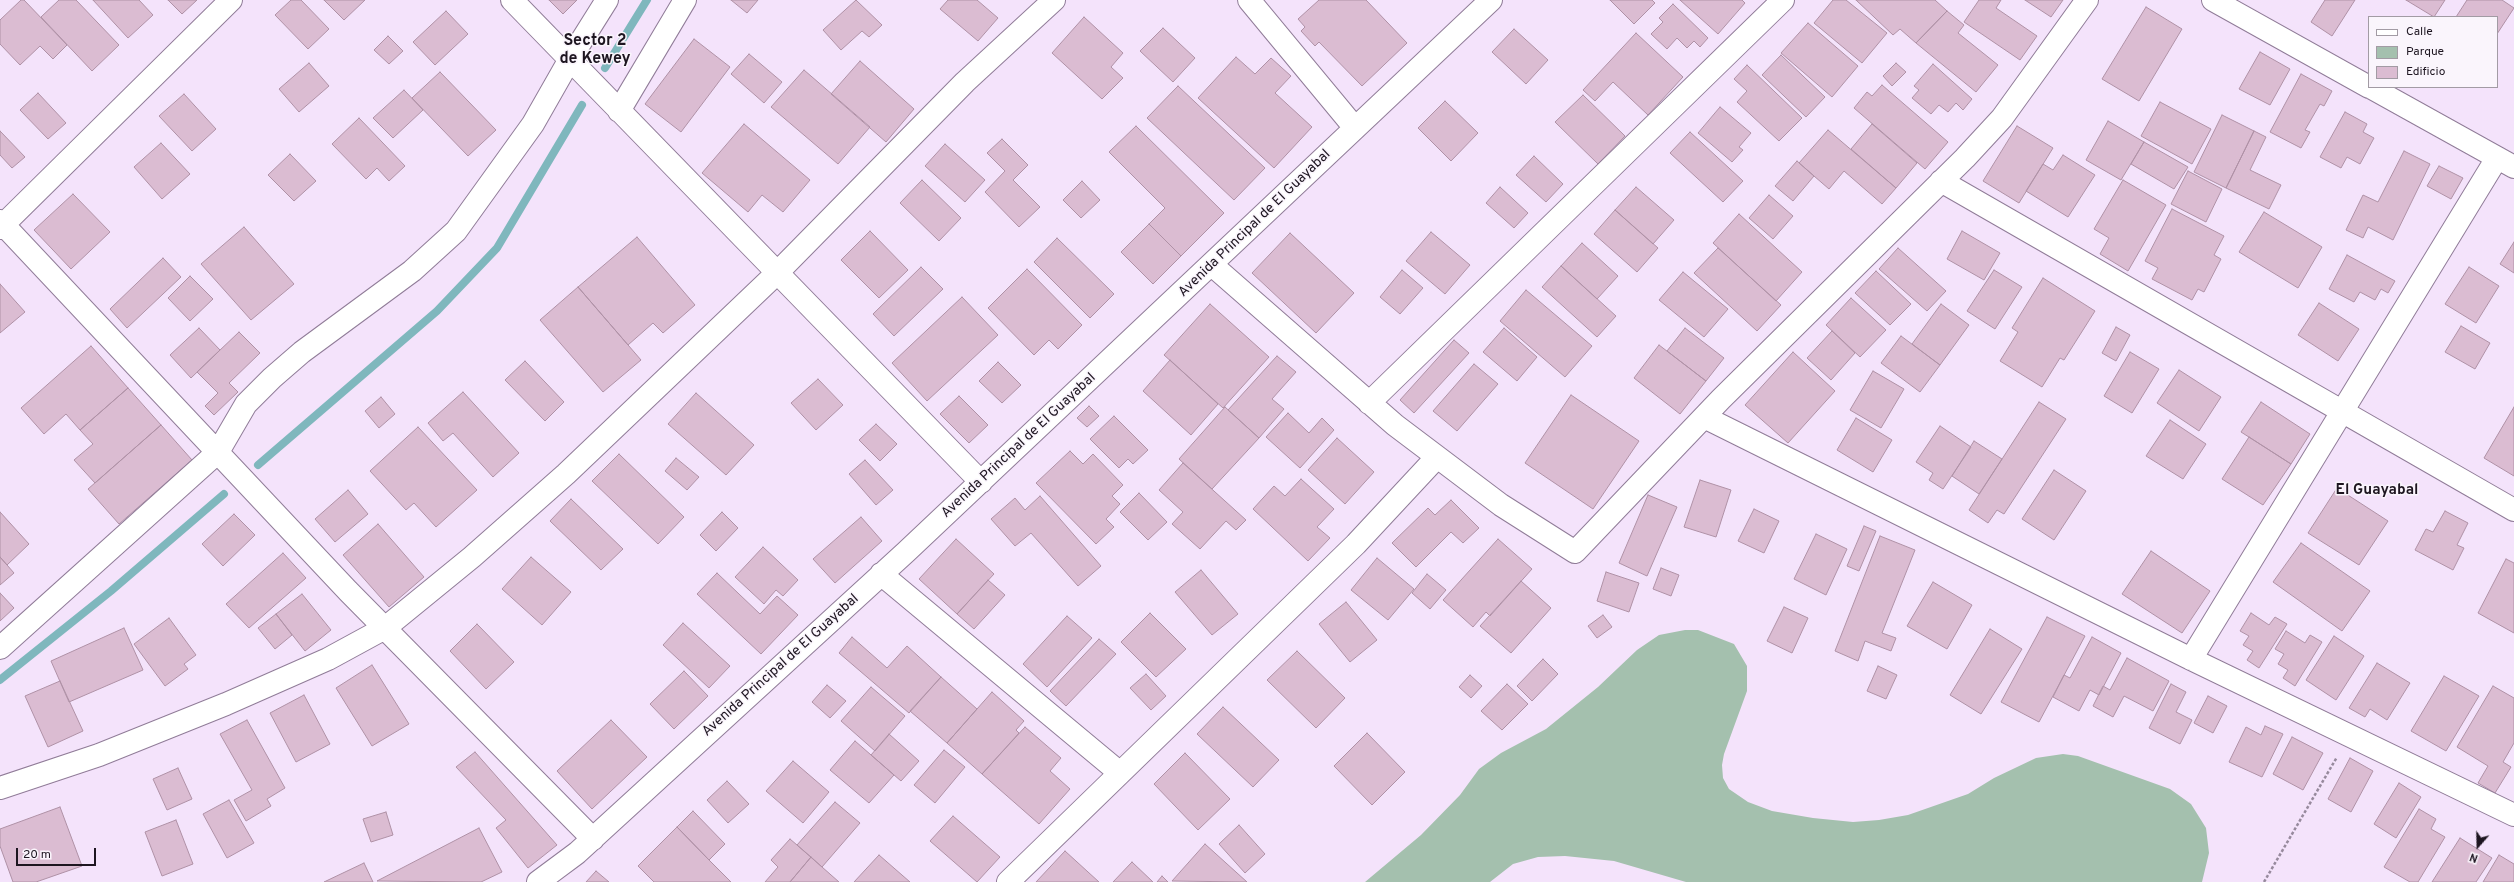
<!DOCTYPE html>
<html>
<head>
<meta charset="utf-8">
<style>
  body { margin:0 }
  #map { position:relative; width:2514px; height:882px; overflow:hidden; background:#f4e3fb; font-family:Overpass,sans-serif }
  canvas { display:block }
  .legend { position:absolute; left:2368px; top:16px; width:130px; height:72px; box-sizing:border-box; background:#faf5fc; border:1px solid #a29ba4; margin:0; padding:5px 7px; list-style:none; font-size:12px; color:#1d1520 }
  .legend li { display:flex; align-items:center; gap:8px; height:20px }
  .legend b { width:20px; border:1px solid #a29ba4 }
  .north { position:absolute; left:2458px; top:826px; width:40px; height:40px; -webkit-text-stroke:3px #faf5fc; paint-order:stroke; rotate:200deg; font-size:11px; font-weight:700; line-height:16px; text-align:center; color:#1d1520 }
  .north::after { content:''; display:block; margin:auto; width:14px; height:18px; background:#1d1520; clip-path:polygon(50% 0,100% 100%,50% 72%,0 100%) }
  .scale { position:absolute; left:16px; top:848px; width:80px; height:18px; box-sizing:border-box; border:2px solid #1d1520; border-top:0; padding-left:5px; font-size:12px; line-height:14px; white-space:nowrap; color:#1d1520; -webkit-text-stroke:3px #faf5fc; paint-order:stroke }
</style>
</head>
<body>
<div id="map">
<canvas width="2514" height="882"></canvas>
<ul class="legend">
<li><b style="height:5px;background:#fff"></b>Calle</li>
<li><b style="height:11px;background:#a4c0ae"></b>Parque</li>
<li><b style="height:11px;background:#dbbcd2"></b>Edificio</li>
</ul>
<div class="north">N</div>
<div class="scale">20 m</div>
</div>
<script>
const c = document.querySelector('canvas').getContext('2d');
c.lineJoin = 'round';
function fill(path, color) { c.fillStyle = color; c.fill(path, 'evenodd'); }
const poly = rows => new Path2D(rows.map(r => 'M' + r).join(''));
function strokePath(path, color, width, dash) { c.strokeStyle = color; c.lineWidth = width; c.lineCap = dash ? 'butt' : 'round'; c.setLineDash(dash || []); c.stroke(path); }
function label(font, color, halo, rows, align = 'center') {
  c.font = font + ' Overpass,sans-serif'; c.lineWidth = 3; c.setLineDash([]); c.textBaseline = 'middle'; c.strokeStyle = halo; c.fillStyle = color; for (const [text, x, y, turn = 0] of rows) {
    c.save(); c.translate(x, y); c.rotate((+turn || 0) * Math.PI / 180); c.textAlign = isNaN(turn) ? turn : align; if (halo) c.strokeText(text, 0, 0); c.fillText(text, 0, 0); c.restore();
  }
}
const green = poly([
  [1685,630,1698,630,1734,644,1747,666,1747,691,1724,754,1722,765,1723,778,1729,789,1748,802,1772,811,1813,818,1853,822,1879,820,1908,815,1968,794,1994,778,2036,758,2063,754,2078,756,2170,789,2191,804,2206,828,2209,853,2202,882,1686,882,1614,861,1565,856,1538,857,1513,864,1490,882,1365,882,1421,835,1460,795,1479,769,1501,753,1546,729,1598,687,1637,650,1659,635]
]);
const stream = poly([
  [605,68,647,0],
  [258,465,437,311,497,248,582,105],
  [0,680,111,591,224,494]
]);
const building = poly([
  [21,0,24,0,67,45,53,59,40,46,20,65,0,44,0,20,21,0],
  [59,0,76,0,119,45,92,71,41,17,59,0],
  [93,0,139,0,153,15,128,38,93,0],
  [168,0,197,0,182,14,168,0],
  [291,0,301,0,329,29,308,49,275,15,291,0],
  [324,0,365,0,344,20,324,0],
  [549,0,577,0,563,14,549,0],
  [731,0,758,0,747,13,731,0],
  [856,0,882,25,869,37,862,31,841,50,823,30,856,0],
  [948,0,977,0,998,18,978,41,940,9,948,0],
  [1319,0,1366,0,1407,43,1362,86,1319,42,1315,46,1301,31,1305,27,1298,19,1319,0],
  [1610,0,1652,0,1655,3,1634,24,1610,0],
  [1680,0,1742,0,1745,3,1718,34,1680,0],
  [1833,0,1846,0,1887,33,1862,63,1814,23,1833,0],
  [1856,0,1935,0,1947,11,1916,43,1900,29,1893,35,1856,0],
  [1979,0,2001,0,1996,8,2037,36,2020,60,1964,22,1979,0],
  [2025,0,2063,0,2051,17,2025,0],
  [2325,0,2355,0,2332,36,2311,22,2325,0],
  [2406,0,2445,0,2434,17,2406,0],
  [2467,0,2502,0,2514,8,2497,34,2497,17,2456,17,2467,0],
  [1673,4,1708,38,1700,47,1694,41,1687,48,1677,38,1667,49,1651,34,1663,22,1659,18,1673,4],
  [2146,7,2182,29,2139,101,2102,79,2146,7],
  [446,11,468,34,435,65,413,42,446,11],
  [1947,11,1964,25,1958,33,1998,65,1976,92,1916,43,1947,11],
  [1084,17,1123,53,1111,67,1123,78,1102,99,1052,53,1084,17],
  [1808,23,1858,66,1832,97,1781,53,1808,23],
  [1163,28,1195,58,1173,82,1140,51,1163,28],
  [1514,29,1548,60,1526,84,1492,52,1514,29],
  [1636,33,1683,77,1648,115,1613,82,1595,101,1583,90,1636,33],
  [388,36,403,51,389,64,374,50,388,36],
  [694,39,730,67,681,132,645,104,694,39],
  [2260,52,2290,69,2270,105,2239,89,2260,52],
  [749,54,782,82,764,103,731,74,749,54],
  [1781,55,1825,97,1806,117,1762,75,1781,55],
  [1236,57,1255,74,1271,58,1291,76,1275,93,1312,127,1274,168,1198,98,1236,57],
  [860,61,914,109,886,142,831,94,860,61],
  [309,63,329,86,299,112,279,89,309,63],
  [1896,63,1906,72,1892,86,1883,76,1896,63],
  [1933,64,1972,99,1963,110,1956,103,1948,112,1939,105,1931,114,1912,98,1919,90,1914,86,1933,64],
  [1747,65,1802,118,1779,141,1737,102,1747,91,1734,79,1747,65],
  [804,70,870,127,838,164,771,107,804,70],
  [440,72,496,130,468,156,412,98,440,72],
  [2301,74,2332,91,2324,106,2320,104,2305,130,2310,132,2301,148,2270,132,2301,74],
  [1882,85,1948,142,1925,169,1854,108,1867,92,1872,96,1882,85],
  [1178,86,1265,168,1234,200,1147,118,1178,86],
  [404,90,423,110,393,138,373,118,404,90],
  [38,93,66,123,48,139,20,110,38,93],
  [184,94,216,129,192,151,159,116,184,94],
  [1583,95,1625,136,1598,164,1555,122,1583,95],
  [1445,101,1478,133,1451,161,1418,128,1445,101],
  [2160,102,2211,129,2192,164,2141,136,2160,102],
  [1720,107,1751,133,1739,147,1743,150,1732,162,1698,133,1720,107],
  [2345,112,2367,124,2363,132,2374,138,2360,164,2347,157,2341,168,2320,157,2345,112],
  [2222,115,2254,131,2226,188,2194,172,2222,115],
  [359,118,405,166,389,181,377,168,366,179,332,144,359,118],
  [2108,121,2144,142,2121,180,2086,160,2108,121],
  [744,124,810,180,783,212,762,195,748,212,702,173,744,124],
  [1872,124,1917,163,1896,188,1851,149,1872,124],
  [1136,126,1224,213,1181,256,1149,224,1165,208,1109,152,1136,126],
  [2017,126,2053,148,2019,203,1983,181,2017,126],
  [1828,130,1896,188,1882,204,1844,171,1829,189,1799,163,1828,130],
  [0,131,25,157,12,168,0,155,0,131],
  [2254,131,2266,137,2250,170,2281,185,2269,209,2226,188,2254,131],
  [1690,132,1743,181,1723,202,1670,153,1690,132],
  [1002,139,1028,165,1013,180,1040,207,1019,227,985,192,1005,171,987,153,1002,139],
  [2144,142,2188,167,2174,189,2131,164,2144,142],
  [161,143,190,174,162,199,134,167,161,143],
  [945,144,985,180,965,202,925,166,945,144],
  [2404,151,2430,164,2393,240,2368,227,2363,238,2346,230,2363,195,2378,202,2404,151],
  [290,154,316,181,294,201,268,175,290,154],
  [2063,155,2095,175,2068,217,2026,191,2043,164,2053,170,2063,155],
  [1534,156,1563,184,1546,202,1516,175,1534,156],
  [1797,161,1814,176,1793,201,1775,186,1797,161],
  [2439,166,2463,178,2451,199,2427,186,2439,166],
  [2188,171,2222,189,2206,222,2171,204,2188,171],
  [922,180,961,218,939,241,900,203,922,180],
  [2123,180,2166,205,2128,271,2100,254,2109,238,2094,229,2123,180],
  [1082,181,1100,200,1081,218,1063,200,1082,181],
  [1500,187,1528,213,1514,228,1486,203,1500,187],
  [1636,187,1674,220,1653,244,1615,210,1636,187],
  [73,194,110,232,71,269,34,230,73,194],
  [1769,195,1793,216,1773,239,1749,218,1769,195],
  [2172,209,2224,236,2214,255,2221,259,2204,292,2198,289,2192,300,2152,279,2158,268,2145,261,2172,209],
  [1615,210,1658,248,1637,272,1594,234,1615,210],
  [2264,212,2322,247,2298,288,2239,252,2264,212],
  [1739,214,1802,272,1776,301,1713,243,1739,214],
  [1149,224,1181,256,1153,284,1121,252,1149,224],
  [244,227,294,284,251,320,201,264,244,227],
  [870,231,908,270,879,298,841,260,870,231],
  [1962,231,2000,253,1984,280,1947,259,1962,231],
  [1431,232,1470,265,1445,294,1406,261,1431,232],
  [1290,233,1354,293,1316,333,1252,273,1290,233],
  [637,237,695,305,663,333,653,323,628,345,578,287,637,237],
  [1057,238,1114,294,1090,318,1034,262,1057,238],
  [2514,242,2514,273,2500,264,2514,242],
  [1582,243,1618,276,1597,299,1561,266,1582,243],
  [1718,248,1781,305,1757,331,1694,273,1718,248],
  [1898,248,1946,291,1927,311,1879,269,1898,248],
  [2347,255,2395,281,2388,293,2381,289,2375,300,2360,292,2354,302,2329,289,2347,255],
  [163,258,181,277,127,328,110,309,163,258],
  [1561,266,1616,316,1597,337,1542,287,1561,266],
  [921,267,943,289,894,336,873,314,921,267],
  [2469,267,2499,286,2476,323,2445,304,2469,267],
  [1027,269,1082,325,1058,349,1049,340,1034,355,988,308,1027,269],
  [1402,270,1423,288,1400,314,1380,297,1402,270],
  [1994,270,2022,287,1995,329,1967,311,1994,270],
  [1876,271,1911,304,1890,325,1855,293,1876,271],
  [1683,272,1728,309,1704,337,1659,300,1683,272],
  [190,276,213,299,190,321,168,298,190,276],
  [2043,278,2095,311,2064,360,2060,358,2042,387,2000,361,2018,332,2012,328,2043,278],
  [0,284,25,312,0,333,0,284],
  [578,287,641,360,603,392,540,320,578,287],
  [1526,290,1592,346,1565,377,1500,321,1526,290],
  [962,297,998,335,927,401,892,363,962,297],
  [1851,298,1886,330,1860,357,1826,325,1851,298],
  [2319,303,2359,329,2338,361,2298,335,2319,303],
  [1210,304,1269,357,1223,408,1164,355,1210,304],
  [1941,304,1969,325,1940,365,1912,344,1941,304],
  [2461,326,2490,343,2475,369,2445,352,2461,326],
  [2116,327,2130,335,2116,361,2102,353,2116,327],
  [199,328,220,350,191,378,170,355,199,328],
  [1504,328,1537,357,1517,381,1483,352,1504,328],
  [1685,328,1724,358,1706,381,1667,351,1685,328],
  [1832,331,1855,353,1831,380,1807,358,1832,331],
  [239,332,260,353,229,383,238,392,214,415,205,406,218,393,197,372,239,332],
  [1901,336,1940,365,1920,392,1881,363,1901,336],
  [1454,340,1469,353,1414,413,1400,400,1454,340],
  [1659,345,1706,381,1680,414,1634,378,1659,345],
  [91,346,128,388,80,430,66,414,44,434,21,408,91,346],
  [1793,352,1835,391,1788,443,1745,405,1793,352],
  [2130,352,2159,369,2132,413,2104,396,2130,352],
  [1277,356,1296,372,1272,399,1284,409,1259,438,1228,410,1277,356],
  [1170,360,1218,404,1191,435,1143,391,1170,360],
  [525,361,564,402,545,421,505,380,525,361],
  [998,362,1021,385,1002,403,979,381,998,362],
  [1474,364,1498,384,1457,431,1433,411,1474,364],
  [2179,370,2221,397,2199,431,2157,403,2179,370],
  [1873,371,1904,389,1881,428,1850,410,1873,371],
  [818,379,843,405,816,430,791,403,818,379],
  [128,388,161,425,95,483,74,460,93,444,80,430,128,388],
  [463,392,519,453,493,477,453,433,443,441,428,423,463,392],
  [696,393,754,445,726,475,668,424,696,393],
  [1571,395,1639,441,1593,509,1525,463,1571,395],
  [959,396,988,425,969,443,940,414,959,396],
  [381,397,395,414,379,428,365,411,381,397],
  [2039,402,2066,419,2004,514,1997,510,1988,523,1969,510,2039,402],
  [2261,402,2310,434,2291,464,2241,432,2261,402],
  [1089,406,1099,416,1087,427,1077,418,1089,406],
  [1225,407,1259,438,1212,489,1179,459,1225,407],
  [2514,407,2514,476,2484,458,2514,407],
  [1288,413,1309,433,1322,418,1334,430,1300,468,1266,437,1288,413],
  [1114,416,1148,450,1133,464,1128,459,1119,468,1090,439,1114,416],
  [1856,418,1892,440,1873,472,1837,450,1856,418],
  [2170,420,2206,444,2183,479,2146,456,2170,420],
  [876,424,897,444,880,461,859,440,876,424],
  [161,425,192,460,119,524,88,489,161,425],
  [1940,426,1971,447,1943,489,1929,480,1933,473,1916,462,1940,426],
  [418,427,477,490,436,527,414,503,406,510,370,471,418,427],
  [2249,437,2291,464,2263,505,2222,479,2249,437],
  [1337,438,1374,472,1345,504,1308,470,1337,438],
  [1974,441,2002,459,1979,494,1952,476,1974,441],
  [1070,451,1083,464,1093,454,1123,485,1112,496,1120,504,1106,519,1114,527,1096,544,1036,483,1070,451],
  [619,454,684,517,658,544,592,481,619,454],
  [676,458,699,477,687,490,665,471,676,458],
  [865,460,893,490,876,505,849,474,865,460],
  [1183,463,1246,520,1236,530,1226,521,1200,549,1172,524,1183,512,1159,490,1183,463],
  [2054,470,2086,491,2054,540,2022,519,2054,470],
  [1301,479,1334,509,1317,527,1330,538,1308,561,1253,509,1274,486,1285,496,1301,479],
  [1700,480,1731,490,1716,537,1684,527,1700,480],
  [2337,488,2388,521,2359,565,2308,533,2337,488],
  [348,490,368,514,335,542,315,519,348,490],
  [1139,493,1167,522,1148,540,1120,512,1139,493],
  [1648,495,1677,507,1647,576,1619,563,1648,495],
  [1040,496,1101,566,1078,586,1031,533,1015,546,991,519,1015,498,1025,510,1040,496],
  [571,499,623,549,601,570,550,521,571,499],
  [1451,500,1479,528,1463,543,1451,532,1416,567,1392,543,1428,508,1435,515,1451,500],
  [1754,509,1779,521,1764,553,1738,541,1754,509],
  [2445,511,2468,523,2457,545,2464,548,2453,570,2415,550,2426,529,2433,532,2445,511],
  [0,512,29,544,7,565,0,557,0,512],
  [722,512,738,528,716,551,700,535,722,512],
  [234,514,255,535,223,566,202,544,234,514],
  [861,517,882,541,835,583,813,559,861,517],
  [378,524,424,577,389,607,343,555,378,524],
  [1864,526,1876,531,1859,571,1847,566,1864,526],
  [1816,534,1847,549,1826,595,1794,579,1816,534],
  [1880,536,1915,550,1882,633,1896,638,1891,651,1865,641,1858,661,1835,651,1880,536],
  [956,539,994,574,957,614,919,579,956,539],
  [1498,539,1532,569,1490,616,1486,612,1473,627,1443,600,1498,539],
  [2301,543,2370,591,2342,631,2273,582,2301,543],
  [763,547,798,580,783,596,776,590,764,604,735,577,763,547],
  [2151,551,2210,591,2182,633,2122,594,2151,551],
  [283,553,306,578,249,628,226,604,283,553],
  [0,557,14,573,0,585,0,557],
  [531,557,571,592,542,625,502,589,531,557],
  [1377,558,1414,589,1388,620,1351,590,1377,558],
  [2506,559,2514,563,2514,633,2478,613,2506,559],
  [1661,568,1679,575,1671,596,1653,589,1661,568],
  [1201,570,1238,614,1212,635,1175,592,1201,570],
  [1606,572,1639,583,1629,612,1597,601,1606,572],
  [717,573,760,614,777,596,798,615,761,654,697,594,717,573],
  [1427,574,1446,590,1430,609,1412,593,1427,574],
  [988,580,1005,595,974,629,957,614,988,580],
  [1521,581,1551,608,1511,653,1480,626,1521,581],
  [1933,582,1972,605,1947,649,1907,626,1933,582],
  [0,593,14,608,0,621,0,593],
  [302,594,331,630,305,651,276,614,302,594],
  [1346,602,1377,640,1350,662,1319,624,1346,602],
  [1784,607,1808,618,1792,653,1767,641,1784,607],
  [1150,613,1186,649,1156,677,1121,642,1150,613],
  [2251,613,2269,625,2275,617,2287,624,2259,668,2247,660,2253,651,2243,645,2249,636,2240,631,2251,613],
  [276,614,292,635,275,649,258,628,276,614],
  [1603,615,1612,627,1597,638,1588,626,1603,615],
  [1067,616,1092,638,1047,687,1023,664,1067,616],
  [2047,617,2085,636,2039,722,2001,702,2047,617],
  [169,618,196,655,184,664,188,669,165,686,134,644,169,618],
  [683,623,730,666,709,688,663,645,683,623],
  [477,624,514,662,486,689,450,651,477,624],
  [124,628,143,670,69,702,51,661,124,628],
  [1990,629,2022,649,1981,714,1950,695,1990,629],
  [2286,631,2305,643,2310,635,2322,642,2295,686,2283,678,2288,670,2278,664,2284,654,2275,649,2286,631],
  [2334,636,2364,656,2336,700,2306,680,2334,636],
  [852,637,887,668,907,646,941,677,909,713,839,653,852,637],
  [2092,637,2121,653,2099,695,2090,690,2079,711,2053,697,2064,675,2070,678,2092,637],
  [1099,639,1116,654,1066,706,1050,691,1099,639],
  [1297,651,1345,698,1316,728,1267,680,1297,651],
  [2127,658,2169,681,2153,711,2124,696,2113,717,2093,706,2103,686,2110,690,2127,658],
  [1543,659,1558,674,1532,701,1517,686,1543,659],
  [2377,663,2410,683,2387,720,2370,709,2365,717,2349,708,2377,663],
  [372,665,409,724,372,746,336,688,372,665],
  [1878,666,1897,675,1886,699,1867,691,1878,666],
  [684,671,708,696,674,729,650,704,684,671],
  [1146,674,1166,696,1151,710,1130,688,1146,674],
  [1470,675,1482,686,1471,698,1459,687,1470,675],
  [2444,676,2479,696,2446,751,2411,731,2444,676],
  [941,677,977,709,947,743,910,711,941,677],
  [60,681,83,731,48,747,25,696,60,681],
  [1507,684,1528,704,1502,730,1481,711,1507,684],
  [2171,684,2186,692,2176,712,2192,720,2180,744,2149,728,2171,684],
  [827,685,846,701,830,718,812,702,827,685],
  [2493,686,2514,698,2514,743,2503,762,2511,767,2495,793,2478,783,2488,766,2457,747,2493,686],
  [871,687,905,716,875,751,841,721,871,687],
  [992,692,1024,721,1016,730,1019,733,982,774,947,743,992,692],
  [304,695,330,744,296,762,270,713,304,695],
  [2208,696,2227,706,2213,733,2194,723,2208,696],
  [1223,707,1279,760,1253,787,1197,734,1223,707],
  [247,720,285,788,267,799,271,806,246,821,234,800,252,790,220,734,247,720],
  [611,720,647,757,592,809,557,771,611,720],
  [2265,726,2283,734,2262,777,2229,762,2246,727,2261,735,2265,726],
  [1025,727,1061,758,1050,771,1070,789,1039,824,982,774,1025,727],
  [1367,733,1405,772,1372,805,1334,766,1367,733],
  [889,734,919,761,901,781,871,755,889,734],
  [2292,737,2323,753,2303,790,2273,774,2292,737],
  [855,741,894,775,869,803,830,770,855,741],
  [944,750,965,767,935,803,914,785,944,750],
  [475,752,557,845,528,868,496,828,506,820,456,767,475,752],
  [1185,753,1230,799,1198,830,1154,784,1185,753],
  [2350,758,2373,771,2351,812,2328,799,2350,758],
  [793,761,829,792,803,823,766,791,793,761],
  [178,768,192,799,167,810,153,779,178,768],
  [727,781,749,804,728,823,707,800,727,781],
  [2399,783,2421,797,2396,838,2374,824,2399,783],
  [229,800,254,843,227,858,203,814,229,800],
  [835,802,860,823,822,867,797,845,835,802],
  [60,807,82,866,36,882,13,882,0,846,0,829,60,807],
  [2419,809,2436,819,2431,829,2445,837,2418,882,2410,882,2384,867,2419,809],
  [693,811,725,844,709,860,677,827,693,811],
  [386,812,393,835,371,842,363,819,386,812],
  [953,816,1000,857,977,882,930,841,953,816],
  [176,820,193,864,162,876,145,832,176,820],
  [1239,825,1265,854,1245,873,1219,844,1239,825],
  [677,827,709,860,731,882,654,882,638,866,677,827],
  [479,828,502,872,481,882,377,881,479,828],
  [2460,838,2492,858,2476,882,2432,882,2460,838],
  [790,839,811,857,790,882,765,882,778,867,771,860,790,839],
  [1205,844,1247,882,1172,881,1205,844],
  [1065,851,1099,882,1036,882,1065,851],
  [879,855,910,882,854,882,879,855],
  [2499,855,2514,864,2514,882,2483,882,2499,855],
  [811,857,822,867,839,882,790,882,811,857],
  [1132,862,1153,882,1113,882,1132,862],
  [364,863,373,882,324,882,364,863],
  [596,871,609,882,586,882,596,871],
  [1162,876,1168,882,1157,882,1162,876]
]);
const path = poly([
  [2264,882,2337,757]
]);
const minor = poly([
  [512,0,981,482],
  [1249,0,1355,128],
  [2213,0,2369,87],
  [2370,87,2514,167],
  [619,111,685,0],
  [1941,181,2514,510],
  [0,221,348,591,593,839],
  [0,228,231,0],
  [1212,265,1395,425,1501,505,1575,552,1721,399,1965,158,2002,118,2087,0],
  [1369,403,1783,0],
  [1704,417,2191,659,2514,815],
  [881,574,1120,773],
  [0,648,218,452,246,404,272,378,302,352,412,271,456,231,533,124,570,59,607,0],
  [2191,659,2497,158],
  [0,788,99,755,226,704,328,659,385,628,472,557,566,474,777,273,965,82,1054,0],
  [538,882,577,853,906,552,1491,0],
  [1008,882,1356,544,1437,457]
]);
const streetNames = [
  ["Avenida Principal de El Guayabal",1255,224,-44],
  ["Avenida Principal de El Guayabal",1019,446,-43],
  ["Avenida Principal de El Guayabal",781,666,-42]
];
const neighbourhoodNames = [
  ["El Guayabal",2377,491]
];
const quarterNames = [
  ["Sector 2",595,42],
  ["de Kewey",595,60]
];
fill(green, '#a4c0ae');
strokePath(stream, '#7fb7bd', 8);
fill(building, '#dbbcd2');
strokePath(building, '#af91a6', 1);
strokePath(minor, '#907c98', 24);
strokePath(path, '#978a9d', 2.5, [3, 2]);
strokePath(minor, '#fff', 22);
label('14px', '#1d1520', '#faf5fc', streetNames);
label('bold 15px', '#1d1520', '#faf5fc', neighbourhoodNames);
label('bold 16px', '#1d1520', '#faf5fc', quarterNames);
</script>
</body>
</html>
